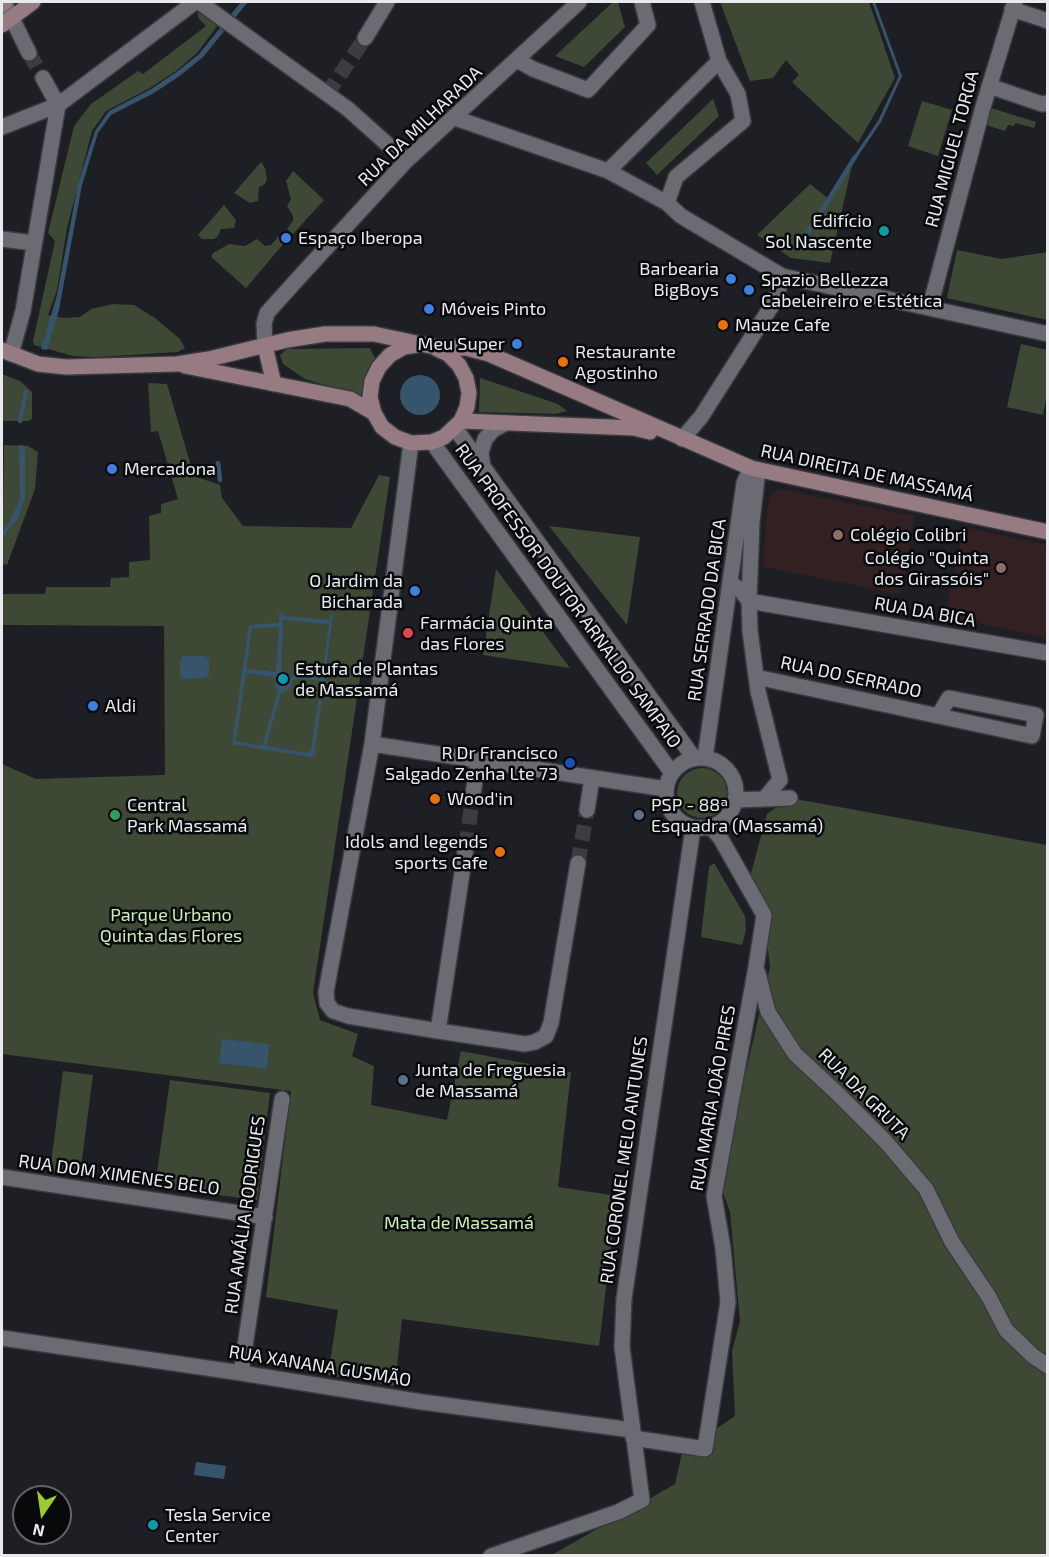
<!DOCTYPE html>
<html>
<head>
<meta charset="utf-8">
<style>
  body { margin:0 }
  #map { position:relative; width:1049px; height:1557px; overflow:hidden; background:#1e1f24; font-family:"Exo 2",sans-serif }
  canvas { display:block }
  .frame { position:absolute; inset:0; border:3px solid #e9eaee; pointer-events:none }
  .north { position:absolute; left:12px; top:1485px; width:60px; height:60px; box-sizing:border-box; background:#08090b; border:2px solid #626366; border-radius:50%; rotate:193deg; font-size:16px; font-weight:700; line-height:24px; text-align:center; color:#e9eaee }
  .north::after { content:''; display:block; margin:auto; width:21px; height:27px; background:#9fca2d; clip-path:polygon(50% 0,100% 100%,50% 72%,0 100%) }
</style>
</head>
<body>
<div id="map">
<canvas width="1049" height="1557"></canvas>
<div class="frame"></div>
<div class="north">N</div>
</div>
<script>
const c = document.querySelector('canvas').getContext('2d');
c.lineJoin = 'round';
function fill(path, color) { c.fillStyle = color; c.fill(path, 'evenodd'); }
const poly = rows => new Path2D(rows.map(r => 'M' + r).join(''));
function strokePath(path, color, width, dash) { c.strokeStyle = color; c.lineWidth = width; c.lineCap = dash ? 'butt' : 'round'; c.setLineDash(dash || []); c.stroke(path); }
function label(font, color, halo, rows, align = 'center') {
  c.font = font + ' "Exo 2",sans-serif'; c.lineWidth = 5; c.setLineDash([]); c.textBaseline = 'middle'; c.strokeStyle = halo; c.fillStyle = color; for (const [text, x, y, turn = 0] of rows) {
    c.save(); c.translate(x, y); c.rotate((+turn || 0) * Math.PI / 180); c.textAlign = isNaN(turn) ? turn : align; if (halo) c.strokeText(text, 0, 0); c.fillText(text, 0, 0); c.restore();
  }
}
const education = poly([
  [780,489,915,516,900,594,763,567,767,509,771,494],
  [964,527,1047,545,1047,638,945,616]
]);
const green = poly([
  [613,2,618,2,625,27,584,67,555,56],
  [720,2,869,2,895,78,858,143,792,82,799,75,786,60,773,78,750,81],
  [197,13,203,14,218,25,197,53,176,71,150,88,106,111,92,131,67,228,57,290,48,315,64,318,80,317,91,309,113,304,134,305,155,318,180,339,185,348,178,352,97,357,73,356,34,345,33,341,55,241,48,233,74,126,91,104,138,71,143,74,206,26,199,19],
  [713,99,719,116,657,175,646,163],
  [922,101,952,110,938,156,908,146],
  [991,108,1036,122,1034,128,1015,123,1014,126,1008,125,1005,131,986,125],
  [853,161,830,263,791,258,757,235,810,184,829,199],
  [261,162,265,168,267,179,265,184,259,187,258,201,250,203,234,193],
  [293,171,324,200,293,234,287,229,293,221,293,216,287,206,291,199,286,181],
  [224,205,236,220,234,228,221,229,218,236,214,239,202,239,198,235],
  [279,236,285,242,246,288,211,257,213,253,229,244,245,246,257,239,265,246,271,245],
  [957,250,1002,259,1047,252,1047,320,947,298],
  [1021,344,1047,350,1047,393,1043,415,1007,407],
  [370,348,377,363,365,397,305,379,283,364,280,355,287,349],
  [2,374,20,381,32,392,32,419,28,421,2,421],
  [480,378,558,404,567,411,555,414,479,412],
  [148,383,167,384,191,466,197,477,220,485,222,498,243,526,351,528,379,475,390,477,313,993,320,1020,358,1034,352,1056,374,1066,371,1105,447,1120,461,1051,571,1072,558,1187,617,1196,599,1346,402,1319,395,1386,328,1375,338,1310,266,1297,291,1091,2,1054,2,764,36,779,165,775,164,626,2,625,2,594,45,594,46,587,110,587,111,578,129,577,129,562,150,560,149,516,161,513,161,504,178,499,158,431,151,432],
  [4,445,28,446,38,452,35,489,7,565,2,564],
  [549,526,640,537,627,625],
  [496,569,570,668,483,655],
  '677 793a25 25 0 1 1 50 0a25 25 0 1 1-50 0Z',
  [790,798,1047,845,1047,1555,550,1556,675,1484,682,1452,735,1416,732,1351,740,1321,730,1212,720,1184,770,967,764,915,749,881,767,814],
  [714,863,745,916,746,930,742,945,701,937,709,867],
  [63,1071,93,1075,80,1175,50,1171],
  [170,1080,270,1093,257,1200,155,1187]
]);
const water = poly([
  [241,2,248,2,203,57,181,75,154,93,111,115,98,133,82,185,59,310,47,350,41,349,57,295,78,184,95,131,109,111,151,89,178,71,199,54],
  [872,2,875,2,902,76,881,122,854,162,851,160,878,121,899,76],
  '400 395a20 20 0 1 1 40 0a20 20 0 1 1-40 0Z',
  [19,445,25,446,25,499,18,518,2,538,2,532,10,521,20,498],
  [279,613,283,613,283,616,329,620,331,615,337,616,333,616,332,621,315,751,316,755,310,757,232,744,249,625,279,623],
  [283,620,329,624,322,676,291,676,281,670],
  [252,628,279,627,276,672,246,669],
  [246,673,277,678,275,687,278,692,262,746,236,741],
  [301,679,321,681,311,749,307,753,266,746,281,693,291,687,292,680],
  [183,656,204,656,209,660,209,674,205,678,184,679,180,676,180,661],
  [222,1039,269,1044,267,1069,219,1063],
  [196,1462,226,1466,224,1479,194,1475]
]);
const stream = poly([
  [801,244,855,157],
  [20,421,26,392],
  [218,463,220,480]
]);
const streetTunnel = poly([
  [29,53,43,78],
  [327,94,365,38],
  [466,847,473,794],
  [578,863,587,810]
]);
const street = poly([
  [4,2,29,53],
  [199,2,348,109,406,161],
  [1012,9,1048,21],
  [365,38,387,2],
  [517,60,533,69,588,90,648,25,642,2],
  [43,78,58,105],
  [989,86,1042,104,1048,103],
  [455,118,608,171,667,203,676,177,743,121,738,94,719,61,702,2],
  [2,127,58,105,195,2],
  [608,171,719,61],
  [667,203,681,216,782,276],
  [2,239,34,243],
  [930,307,983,107,1015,2],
  [265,346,264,324,267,313,294,283,406,161,579,2],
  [11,354,23,311,58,105],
  [455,428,694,758],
  [682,439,701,417,776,299,782,276,1048,334],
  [432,442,672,773],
  [411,443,372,744,326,992,327,1003,333,1011,348,1016,438,1031,525,1044,535,1042,546,1036,551,1023,578,863],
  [483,467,481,453,485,439,493,430,506,423],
  [758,470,752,522,749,601,750,631,758,691,780,780,764,799],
  [731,584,740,589,749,601,1048,653],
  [756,677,1032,736,1036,715,949,698,938,716],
  [372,744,666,789],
  '666 793a35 35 0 1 1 70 0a35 35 0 1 1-70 0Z',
  [705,758,744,483,751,468],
  [473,794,478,760],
  [736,800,790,798],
  [587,810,592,778],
  [758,973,768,1012,795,1054,837,1093,886,1142,926,1189,952,1242,989,1297,1006,1330,1033,1356,1048,1366],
  [438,1031,466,847],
  [2,1177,265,1217],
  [2,1338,241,1373,422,1402,632,1430],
  [241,1373,282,1099],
  [633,1438,705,1449,728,1302,723,1248,714,1196,756,967,764,915,721,839,711,827],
  [491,1556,618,1512,642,1500,622,1347,624,1299,693,828]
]);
const secondary = poly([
  [2,4,5,2],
  [2,25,33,2],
  [417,345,404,347,390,355,379,367,372,381,370,397,374,413,382,427,395,437,411,443,432,442,444,437,461,421,467,407,469,393,466,378,459,365,448,354,437,349],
  [265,346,274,384],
  [2,350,38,364,66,367,177,364,209,359,287,340,325,334,374,334,435,347,466,348,489,354,751,468,1048,532],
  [185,366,350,399,374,413],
  [461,421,634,428,650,432]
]);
const markers = [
  [884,231,6,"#0f9aa8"],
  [286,238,6,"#3f7fe0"],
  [731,279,6,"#3f7fe0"],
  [749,290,6,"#3f7fe0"],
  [429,309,6,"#3f7fe0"],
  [723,325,6,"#e8710a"],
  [517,344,6,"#3f7fe0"],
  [563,362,6,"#e8710a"],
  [112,469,6,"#3f7fe0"],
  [838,535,6,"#8d6e63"],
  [1001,568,6,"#8d6e63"],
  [415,591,6,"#3f7fe0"],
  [408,633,6,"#e0444e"],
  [283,679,6,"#0f9aa8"],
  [93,706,6,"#3f7fe0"],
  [570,763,6,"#1a4fb4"],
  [435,799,6,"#e8710a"],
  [115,815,6,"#2e9e5b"],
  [639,815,6,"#5c6f8a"],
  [500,852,6,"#e8710a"],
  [403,1080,6,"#5c6f8a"],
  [153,1525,6,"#0f9aa8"]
];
const streetNames = [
  ["RUA DA MILHARADA",420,126,-44],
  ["RUA MIGUEL TORGA",952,149,-75],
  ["RUA DIREITA DE MASSAMÁ",867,473,12],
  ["RUA PROFESSOR DOUTOR ARNALDO SAMPAIO",568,596,54],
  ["RUA SERRADO DA BICA",707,610,-82],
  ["RUA DA BICA",925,612,10],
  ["RUA DO SERRADO",851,677,12],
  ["RUA DA GRUTA",864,1094,45],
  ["RUA MARIA JOÃO PIRES",713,1098,-80],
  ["RUA CORONEL MELO ANTUNES",624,1160,-82],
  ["RUA DOM XIMENES BELO",119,1175,8],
  ["RUA AMÁLIA RODRIGUES",245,1215,-82],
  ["RUA XANANA GUSMÃO",320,1366,9]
];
const poiNames = [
  ["Edifício",872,221,"right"],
  ["Sol Nascente",872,242,"right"],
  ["Espaço Iberopa",298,238],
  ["Barbearia",719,269,"right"],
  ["BigBoys",719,290,"right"],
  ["Spazio Bellezza",761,280],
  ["Cabeleireiro e Estética",761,301],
  ["Móveis Pinto",441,309],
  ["Mauze Cafe",735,325],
  ["Meu Super",505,344,"right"],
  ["Restaurante",575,352],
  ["Agostinho",575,373],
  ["Mercadona",124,469],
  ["Colégio Colibri",850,535],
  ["Colégio \"Quinta",989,558,"right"],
  ["dos Girassóis\"",989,579,"right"],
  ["O Jardim da",403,581,"right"],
  ["Bicharada",403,602,"right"],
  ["Farmácia Quinta",420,623],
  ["das Flores",420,644],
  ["Estufa de Plantas",295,669],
  ["de Massamá",295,690],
  ["Aldi",105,706],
  ["R Dr Francisco",558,753,"right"],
  ["Salgado Zenha Lte 73",558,774,"right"],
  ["Wood'in",447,799],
  ["Central",127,805],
  ["Park Massamá",127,826],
  ["PSP - 88ª",651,805],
  ["Esquadra (Massamá)",651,826],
  ["Idols and legends",488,842,"right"],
  ["sports Cafe",488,863,"right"],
  ["Junta de Freguesia",415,1070],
  ["de Massamá",415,1091],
  ["Tesla Service",165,1515],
  ["Center",165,1536]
];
const parkNames = [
  ["Parque Urbano",171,915],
  ["Quinta das Flores",171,936],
  ["Mata de Massamá",459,1223]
];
fill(education, '#332023');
fill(green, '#3d4934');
fill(water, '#36546c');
strokePath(stream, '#36546c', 4.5);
strokePath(streetTunnel, '#3c3d42', 15, [15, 8]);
strokePath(street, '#3a3a3e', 18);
strokePath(secondary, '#3a3a3e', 18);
strokePath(street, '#6b6c73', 15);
strokePath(secondary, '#967b83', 15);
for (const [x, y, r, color] of markers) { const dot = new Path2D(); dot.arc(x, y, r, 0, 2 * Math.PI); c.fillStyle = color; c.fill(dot); strokePath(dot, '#08090b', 2); }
label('18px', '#e9eaee', '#08090b', streetNames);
label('18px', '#e9eaee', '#08090b', poiNames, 'left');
label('18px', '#cdefb6', '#08090b', parkNames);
</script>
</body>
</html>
